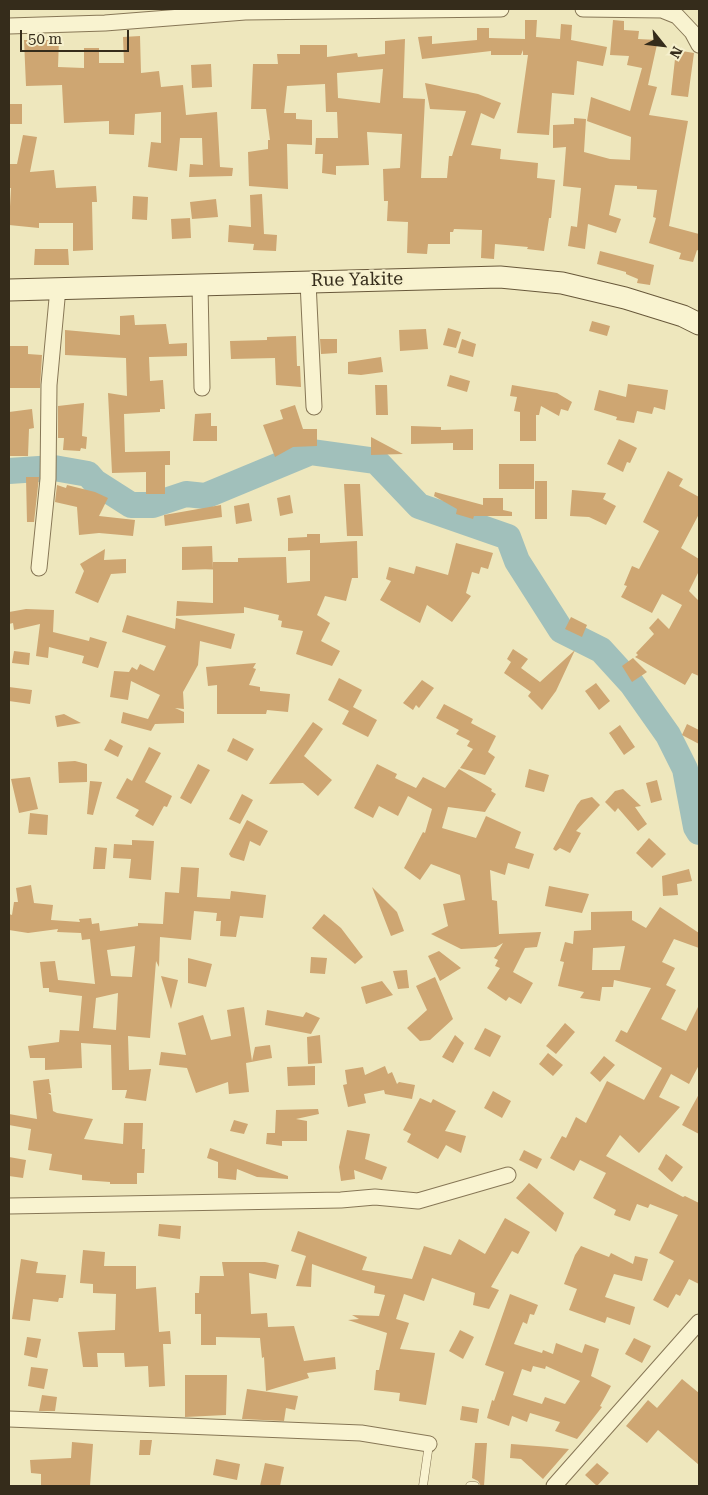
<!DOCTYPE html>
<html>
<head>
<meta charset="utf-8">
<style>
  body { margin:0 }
  #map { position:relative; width:708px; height:1495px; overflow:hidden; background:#eee7bd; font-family:"Roboto Serif",serif }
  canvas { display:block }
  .frame { position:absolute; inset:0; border:10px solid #352c1b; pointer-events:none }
  .north { position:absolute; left:638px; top:20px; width:50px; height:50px; -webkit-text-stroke:4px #f6f0cd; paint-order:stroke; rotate:119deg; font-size:14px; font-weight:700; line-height:20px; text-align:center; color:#352c1b }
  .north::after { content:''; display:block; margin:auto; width:18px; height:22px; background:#352c1b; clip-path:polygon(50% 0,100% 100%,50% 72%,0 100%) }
  .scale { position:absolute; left:20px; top:30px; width:109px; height:22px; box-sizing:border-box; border:2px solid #352c1b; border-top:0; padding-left:6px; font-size:15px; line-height:18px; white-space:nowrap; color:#352c1b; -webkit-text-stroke:4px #f6f0cd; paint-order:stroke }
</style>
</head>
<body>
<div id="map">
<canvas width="708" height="1495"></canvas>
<div class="frame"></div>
<div class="north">N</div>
<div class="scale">50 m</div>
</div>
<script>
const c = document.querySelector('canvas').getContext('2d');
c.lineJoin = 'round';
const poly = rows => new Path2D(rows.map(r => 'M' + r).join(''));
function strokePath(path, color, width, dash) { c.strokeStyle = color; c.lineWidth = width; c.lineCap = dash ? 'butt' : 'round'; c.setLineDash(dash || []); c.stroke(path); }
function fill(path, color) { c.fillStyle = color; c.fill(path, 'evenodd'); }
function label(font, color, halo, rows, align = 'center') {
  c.font = font + ' "Roboto Serif",serif'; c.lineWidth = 4.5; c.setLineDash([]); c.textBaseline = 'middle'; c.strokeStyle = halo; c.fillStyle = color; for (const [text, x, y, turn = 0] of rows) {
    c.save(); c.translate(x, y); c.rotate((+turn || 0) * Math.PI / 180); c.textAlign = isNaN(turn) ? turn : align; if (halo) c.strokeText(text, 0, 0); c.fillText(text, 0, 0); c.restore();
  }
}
const river = poly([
  [9,471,54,468,88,474,95,482,131,505,153,505,186,494,205,496,311,452,376,461,419,506,508,537,517,561,561,630,601,650,632,684,668,735,685,769,696,827,699,832]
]);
const building = poly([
  [525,20,537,20,536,37,560,39,561,24,572,25,571,40,607,47,603,66,577,61,574,95,552,93,549,135,517,133,528,55,523,55,523,50,521,55,491,55,491,51,422,59,418,37,432,36,432,44,477,40,477,28,489,28,489,38,525,39],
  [613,20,624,21,624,30,639,31,638,39,658,40,648,85,657,87,649,115,688,121,669,226,699,234,699,251,697,250,693,262,679,259,681,253,649,243,656,218,653,217,657,190,637,189,637,186,615,185,609,215,621,219,616,233,588,224,585,249,568,246,571,226,577,227,581,188,563,186,566,147,553,148,553,125,574,124,574,118,586,119,584,152,610,159,630,160,631,137,587,121,591,97,630,111,642,68,627,65,629,56,610,55],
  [140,36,141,73,159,71,161,87,183,85,186,115,217,112,220,167,233,168,232,176,189,177,190,164,203,165,202,138,180,138,177,171,148,167,151,142,161,143,161,112,135,114,134,135,109,134,109,121,64,123,62,85,26,86,24,40,59,40,58,67,84,68,84,48,99,48,99,63,124,63,123,37],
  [405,39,403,98,425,99,421,178,447,178,449,156,452,156,466,111,430,109,425,83,478,94,501,103,494,119,481,113,471,145,501,149,500,159,538,163,537,178,555,180,551,218,549,218,544,251,527,249,528,247,495,244,494,259,481,258,482,230,454,229,453,232,450,232,450,244,428,244,427,254,407,253,408,222,387,221,388,201,384,201,383,169,400,168,402,134,367,132,369,165,336,166,336,175,322,173,323,154,315,154,316,138,338,138,337,112,326,112,325,84,287,86,284,113,296,113,296,119,312,120,312,145,287,144,288,189,249,186,248,152,268,149,268,140,270,140,266,109,251,109,253,64,278,64,277,54,300,54,300,45,327,45,327,57,357,53,358,57,385,54,385,41],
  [383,69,380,103,338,98,337,73],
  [676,50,694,53,688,97,671,95],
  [211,64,212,87,192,88,191,65],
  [9,104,22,104,22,124,9,124],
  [23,135,37,137,30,172,54,170,56,188,96,186,97,202,92,202,93,250,73,251,73,223,39,223,39,228,9,225,11,188,9,188,9,164,17,164],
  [262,194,264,234,277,235,276,251,253,250,254,244,228,242,229,225,251,227,250,195],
  [133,196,148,197,147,220,132,219],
  [216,199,218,217,192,219,190,202],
  [190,218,191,238,172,239,171,219],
  [35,249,68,249,69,265,34,265],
  [600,251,654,265,650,285,637,283,638,279,626,274,626,272,597,264],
  [134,315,135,325,166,324,169,344,187,343,187,356,149,357,150,381,163,380,165,409,160,409,160,412,124,414,125,452,170,451,170,465,165,465,165,494,146,494,146,472,112,473,108,393,127,396,126,358,65,355,65,330,120,335,120,316],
  [592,321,610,326,607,336,589,331],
  [448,328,461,332,456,348,443,345],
  [426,329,428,349,400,351,399,330],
  [296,336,297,366,300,366,301,387,276,385,275,358,231,359,230,341,267,340,267,337],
  [320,339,337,339,337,353,321,354],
  [462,339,476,344,473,357,458,353],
  [9,346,28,346,28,354,42,355,40,388,9,388],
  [381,357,383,372,361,375,348,374,348,362],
  [450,375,470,381,467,392,447,386],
  [628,384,668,390,665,410,654,407,652,414,637,411,634,423,616,420,617,417,594,410,599,390,626,397],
  [375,385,387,385,388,415,376,415],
  [512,385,557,393,572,402,568,411,561,409,559,416,541,406,539,415,536,415,536,441,520,441,520,412,514,411,517,397,510,396],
  [84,403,82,436,87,437,86,449,81,448,80,451,63,450,64,438,58,438,58,406],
  [295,405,303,429,317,429,317,446,293,447,275,457,263,425,283,419,280,410],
  [32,409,34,428,29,429,28,456,9,456,9,412],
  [211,413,211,426,217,426,217,441,193,441,195,414],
  [411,426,441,427,441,430,473,429,473,450,453,450,453,443,411,444],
  [371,437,403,454,371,455],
  [619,439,637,448,630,463,627,462,623,472,607,464],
  [499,464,534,464,534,489,499,489],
  [668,471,683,479,679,486,699,497,699,514,681,548,699,559,699,571,689,591,699,601,699,676,692,673,685,685,635,657,638,655,636,653,654,634,649,628,658,618,669,629,682,605,662,594,652,613,621,597,627,586,624,585,632,566,639,569,659,531,643,522],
  [26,477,39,477,34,522,27,522],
  [535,481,547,481,547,519,535,519],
  [344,484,360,484,363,536,347,536],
  [57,485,66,488,67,485,95,492,108,498,99,516,135,520,133,536,99,533,79,535,77,507,55,502],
  [572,490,606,493,603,499,616,506,606,525,589,517,570,516],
  [435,492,483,505,483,498,503,498,503,510,512,512,512,516,474,516,473,519,456,514,457,509,434,496],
  [290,495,293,513,280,516,277,498],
  [249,503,252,521,236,524,234,506],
  [221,505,222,517,165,526,164,515],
  [307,534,320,534,320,543,357,541,358,578,352,578,346,601,325,596,317,615,330,623,321,641,340,651,332,666,296,654,303,631,281,627,282,621,278,620,279,615,244,607,244,613,176,616,177,601,213,603,213,562,238,562,238,558,286,557,287,583,310,581,310,550,288,551,288,538,307,537],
  [456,543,493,553,488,569,481,567,479,574,472,572,466,593,471,596,452,622,427,605,420,623,380,600,391,581,386,579,389,567,414,574,416,566,448,575],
  [212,546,213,569,182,570,182,547],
  [105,549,104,560,126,559,126,573,111,574,98,603,75,593,84,571,80,564],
  [26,609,54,610,53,632,89,641,90,637,107,642,98,668,82,663,84,656,49,647,48,658,36,656,40,624,14,630,13,623,9,624,9,612],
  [127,615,175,629,176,618,235,634,231,649,200,641,198,665,183,692,184,709,175,708,184,712,184,723,155,724,151,731,121,723,123,712,148,719,160,695,131,681,128,700,110,697,114,671,129,672,132,667,137,670,140,664,154,671,166,646,122,632],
  [571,617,587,625,582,637,565,629],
  [513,649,528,659,521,668,540,682,575,650,556,691,542,710,528,696,531,692,504,673,511,662,507,659],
  [14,651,30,653,29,665,12,663],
  [633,658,647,672,632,682,622,666],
  [256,663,253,668,256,669,249,685,260,687,260,691,290,694,288,712,267,710,266,714,217,714,217,685,208,686,206,667],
  [339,678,362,690,353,707,377,720,368,737,342,724,349,711,328,700],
  [422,680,434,688,419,708,416,705,413,710,403,703],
  [596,683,610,701,599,710,585,691],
  [9,687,32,690,30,704,9,701],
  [444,704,473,719,471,723,496,736,488,752,495,757,485,775,460,768,473,749,467,746,470,741,456,734,459,730,436,718],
  [64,714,81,723,57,727,55,716],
  [313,722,323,729,304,756,332,780,318,796,303,783,269,784],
  [687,724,699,730,699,744,682,735],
  [620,725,635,747,624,755,609,733],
  [233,738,254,749,247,761,227,751],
  [110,739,123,746,118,757,104,750],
  [149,747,161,753,145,782,172,796,167,807,164,806,153,826,135,816,139,810,116,798,127,778,132,781],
  [75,761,87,764,87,782,59,783,58,762],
  [198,764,210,770,191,804,180,798],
  [377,764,397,774,395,778,416,788,423,777,445,788,459,769,492,789,491,791,496,794,485,812,448,807,442,828,476,838,486,816,521,832,515,848,534,854,529,869,508,863,505,875,490,870,492,900,497,901,499,934,541,932,537,947,525,948,513,972,533,983,521,1004,509,997,506,1001,487,988,500,968,495,966,498,960,494,958,503,943,496,947,461,949,431,934,448,926,443,904,465,900,460,875,431,864,420,880,404,868,423,832,425,833,432,809,408,796,398,816,379,806,373,818,354,808],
  [529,769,549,775,544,792,525,787],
  [30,777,38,809,19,813,11,779],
  [657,780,662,800,651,803,646,783],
  [90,781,102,782,93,815,87,814],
  [623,789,641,806,635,807,647,824,638,831,618,808,615,812,605,802,615,791],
  [242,794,253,800,240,824,229,819],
  [592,797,600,805,576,831,581,833,570,853,560,848,556,851,553,849,577,805,581,800],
  [30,813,48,815,47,835,28,834],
  [247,820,268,831,260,846,250,841,244,861,231,857,229,854],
  [649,838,666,854,652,868,636,853],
  [132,840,154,841,151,880,129,878,131,859,113,858,114,844,132,845],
  [95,847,107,848,105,869,93,869],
  [181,867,199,868,197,897,230,899,231,891,266,895,263,918,240,916,236,937,220,936,221,921,216,921,217,913,194,911,191,940,160,937,159,967,156,961,150,1038,128,1036,129,1070,151,1069,146,1101,125,1098,127,1090,112,1090,111,1045,81,1043,82,1068,45,1070,45,1058,30,1058,28,1046,59,1042,60,1030,79,1031,82,996,49,992,49,988,43,988,40,962,55,961,58,980,95,984,90,939,82,940,81,933,57,932,58,929,28,933,9,930,9,914,12,915,14,902,18,902,16,888,31,885,34,903,53,905,51,920,80,922,79,919,91,918,92,924,99,923,100,931,138,926,138,923,163,924,165,892,179,893],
  [135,946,132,977,111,976,107,950],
  [118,993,116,1030,93,1028,96,998],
  [689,869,692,881,677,884,678,895,663,896,662,876],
  [549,886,589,894,582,913,545,906],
  [372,887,397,912,404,931,391,936],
  [660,907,699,933,699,948,674,939,662,962,675,968,666,985,676,990,661,1019,686,1031,699,1005,699,1065,689,1084,671,1074,659,1097,680,1107,639,1153,620,1135,606,1156,683,1197,685,1196,699,1203,699,1284,689,1279,680,1296,676,1294,668,1308,653,1300,674,1261,659,1253,678,1215,650,1204,648,1208,637,1204,630,1221,614,1215,616,1210,593,1198,606,1173,580,1160,574,1171,550,1158,562,1136,566,1138,576,1117,586,1123,607,1081,644,1100,662,1068,615,1041,621,1030,627,1033,651,988,614,980,613,987,602,987,600,1001,580,998,584,992,558,986,564,962,560,961,565,942,573,944,574,931,591,930,591,912,632,911,632,920,646,928],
  [625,946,620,970,592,970,593,948],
  [324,914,341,928,363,957,355,964,312,928],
  [439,951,461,968,440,981,428,956],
  [311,957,327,958,325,974,310,973],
  [188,958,212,964,206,987,188,983],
  [407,970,409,988,398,989,393,971],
  [161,976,178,980,171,1009],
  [435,977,453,1019,430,1040,420,1041,407,1028,427,1010,416,986],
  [382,981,393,995,366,1004,361,987],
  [244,1007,252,1061,255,1047,270,1045,272,1058,246,1063,249,1092,229,1094,228,1082,196,1093,187,1068,159,1065,161,1052,186,1055,178,1023,203,1015,211,1040,231,1036,227,1010],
  [267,1010,303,1017,306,1012,320,1018,311,1034,265,1025],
  [565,1023,575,1032,556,1054,546,1046],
  [485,1028,501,1036,490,1057,474,1049],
  [320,1035,322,1063,308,1064,307,1037],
  [455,1035,464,1043,453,1063,442,1057],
  [548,1053,563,1065,553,1076,539,1064],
  [604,1056,615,1065,600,1082,590,1073],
  [315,1066,315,1085,288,1086,287,1067],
  [385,1066,388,1074,392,1072,397,1084,399,1082,415,1085,412,1099,385,1094,384,1090,364,1094,366,1103,348,1107,343,1085,347,1084,345,1070,363,1067,365,1075],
  [49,1079,51,1093,48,1093,51,1095,53,1111,57,1113,93,1119,84,1139,123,1144,124,1123,143,1123,142,1149,145,1149,144,1173,137,1173,137,1184,110,1184,110,1182,82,1180,82,1175,49,1170,52,1154,28,1150,31,1129,9,1125,9,1114,37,1119,33,1081],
  [493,1091,511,1101,502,1118,484,1108],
  [699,1094,699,1134,682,1125],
  [420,1098,431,1103,433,1099,456,1111,445,1131,466,1136,461,1153,446,1145,438,1159,407,1142,411,1134,403,1130],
  [318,1109,319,1114,296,1119,307,1121,307,1141,282,1141,282,1146,266,1144,267,1133,275,1133,276,1110],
  [234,1120,248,1124,244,1134,230,1131],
  [347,1130,370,1134,365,1159,387,1167,382,1180,354,1170,355,1179,341,1181,339,1167],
  [210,1148,288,1176,288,1179,257,1177,237,1169,236,1180,218,1178,218,1162,207,1158],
  [524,1150,542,1159,537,1169,519,1160],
  [666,1154,683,1167,672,1182,658,1169],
  [9,1157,26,1160,23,1178,9,1176],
  [529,1183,564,1213,556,1232,516,1198],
  [505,1218,530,1232,518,1254,512,1251,491,1287,499,1290,489,1309,473,1305,475,1293,432,1278,424,1301,404,1294,396,1319,409,1323,400,1349,435,1353,426,1405,399,1401,400,1393,374,1390,376,1370,379,1370,387,1333,348,1320,359,1319,352,1315,379,1316,385,1295,374,1293,375,1286,312,1264,311,1287,296,1286,306,1256,291,1251,298,1231,367,1257,362,1270,412,1279,424,1246,451,1255,459,1239,485,1254],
  [159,1224,181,1226,180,1239,158,1236],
  [581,1246,609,1257,611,1253,633,1264,635,1256,648,1259,642,1281,614,1274,605,1297,635,1307,630,1325,607,1317,605,1323,569,1310,577,1289,564,1284,575,1255],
  [83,1250,105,1252,104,1266,136,1266,136,1289,156,1287,159,1332,170,1331,171,1344,163,1344,165,1386,149,1387,148,1366,125,1367,124,1353,97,1353,98,1367,83,1367,78,1332,115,1330,116,1294,93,1293,93,1284,80,1283],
  [21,1259,38,1262,36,1273,66,1275,63,1298,59,1298,58,1302,33,1299,30,1321,12,1319],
  [222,1262,265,1262,279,1265,276,1279,249,1273,251,1314,267,1313,268,1327,294,1326,304,1361,335,1357,336,1369,307,1373,309,1378,266,1391,264,1357,262,1358,260,1338,216,1337,216,1345,201,1345,201,1314,195,1314,195,1293,199,1293,200,1276,224,1276],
  [510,1294,538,1305,534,1315,530,1314,527,1324,523,1322,514,1344,542,1353,543,1350,553,1354,556,1343,582,1353,585,1344,599,1349,591,1376,611,1386,600,1406,602,1407,577,1439,555,1431,560,1422,530,1413,527,1422,512,1416,509,1426,487,1418,492,1400,494,1401,504,1372,485,1365],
  [533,1366,545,1369,546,1366,580,1381,565,1404,545,1397,542,1404,513,1395,522,1369,531,1372],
  [460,1330,474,1337,463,1359,449,1351],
  [27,1337,41,1339,37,1358,24,1355],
  [634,1338,651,1346,642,1363,625,1354],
  [31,1367,48,1369,44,1389,28,1386],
  [185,1375,227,1375,226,1415,185,1417],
  [682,1379,699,1393,699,1465,658,1430,647,1443,626,1426,648,1400,657,1408],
  [247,1389,298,1396,295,1410,286,1408,284,1421,242,1419],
  [42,1395,57,1397,55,1411,39,1411],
  [462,1406,479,1409,477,1423,460,1420],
  [140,1440,152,1440,150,1455,139,1455],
  [72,1442,93,1444,90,1486,41,1486,41,1474,31,1473,30,1460,71,1458],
  [475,1443,487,1443,484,1486,481,1486,478,1481,472,1478],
  [511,1444,550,1447,569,1449,543,1479,521,1459,510,1458],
  [216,1459,240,1464,237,1480,213,1475],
  [265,1463,284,1467,280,1486,260,1486],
  [597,1463,609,1473,597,1486,585,1475]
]);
const service = poly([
  [423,1486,429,1444],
  [470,1486,475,1486]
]);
const minor = poly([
  [583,9,662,10,677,16,692,32,699,45],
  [9,26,105,23,245,12,501,9],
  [308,282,314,407],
  [200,285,202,388],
  [39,568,48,479,49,385,58,288],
  [9,1206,341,1200,375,1197,418,1201,508,1175],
  [9,1419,361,1433,429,1444],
  [554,1486,699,1322]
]);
const secondary = poly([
  [9,290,500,277,562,283,625,298,683,316,699,324]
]);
const streetNames = [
  ["Rue Yakite",357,280,-1]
];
strokePath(river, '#a1c0bb', 26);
fill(building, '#cea672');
strokePath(service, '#877756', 9);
strokePath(minor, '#877756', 17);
strokePath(secondary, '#68583a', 23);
strokePath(service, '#f9f3d0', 8);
strokePath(minor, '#f9f3d0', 15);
strokePath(secondary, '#f9f3d0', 21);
label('18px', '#352c1b', '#f6f0cd', streetNames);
</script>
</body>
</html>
